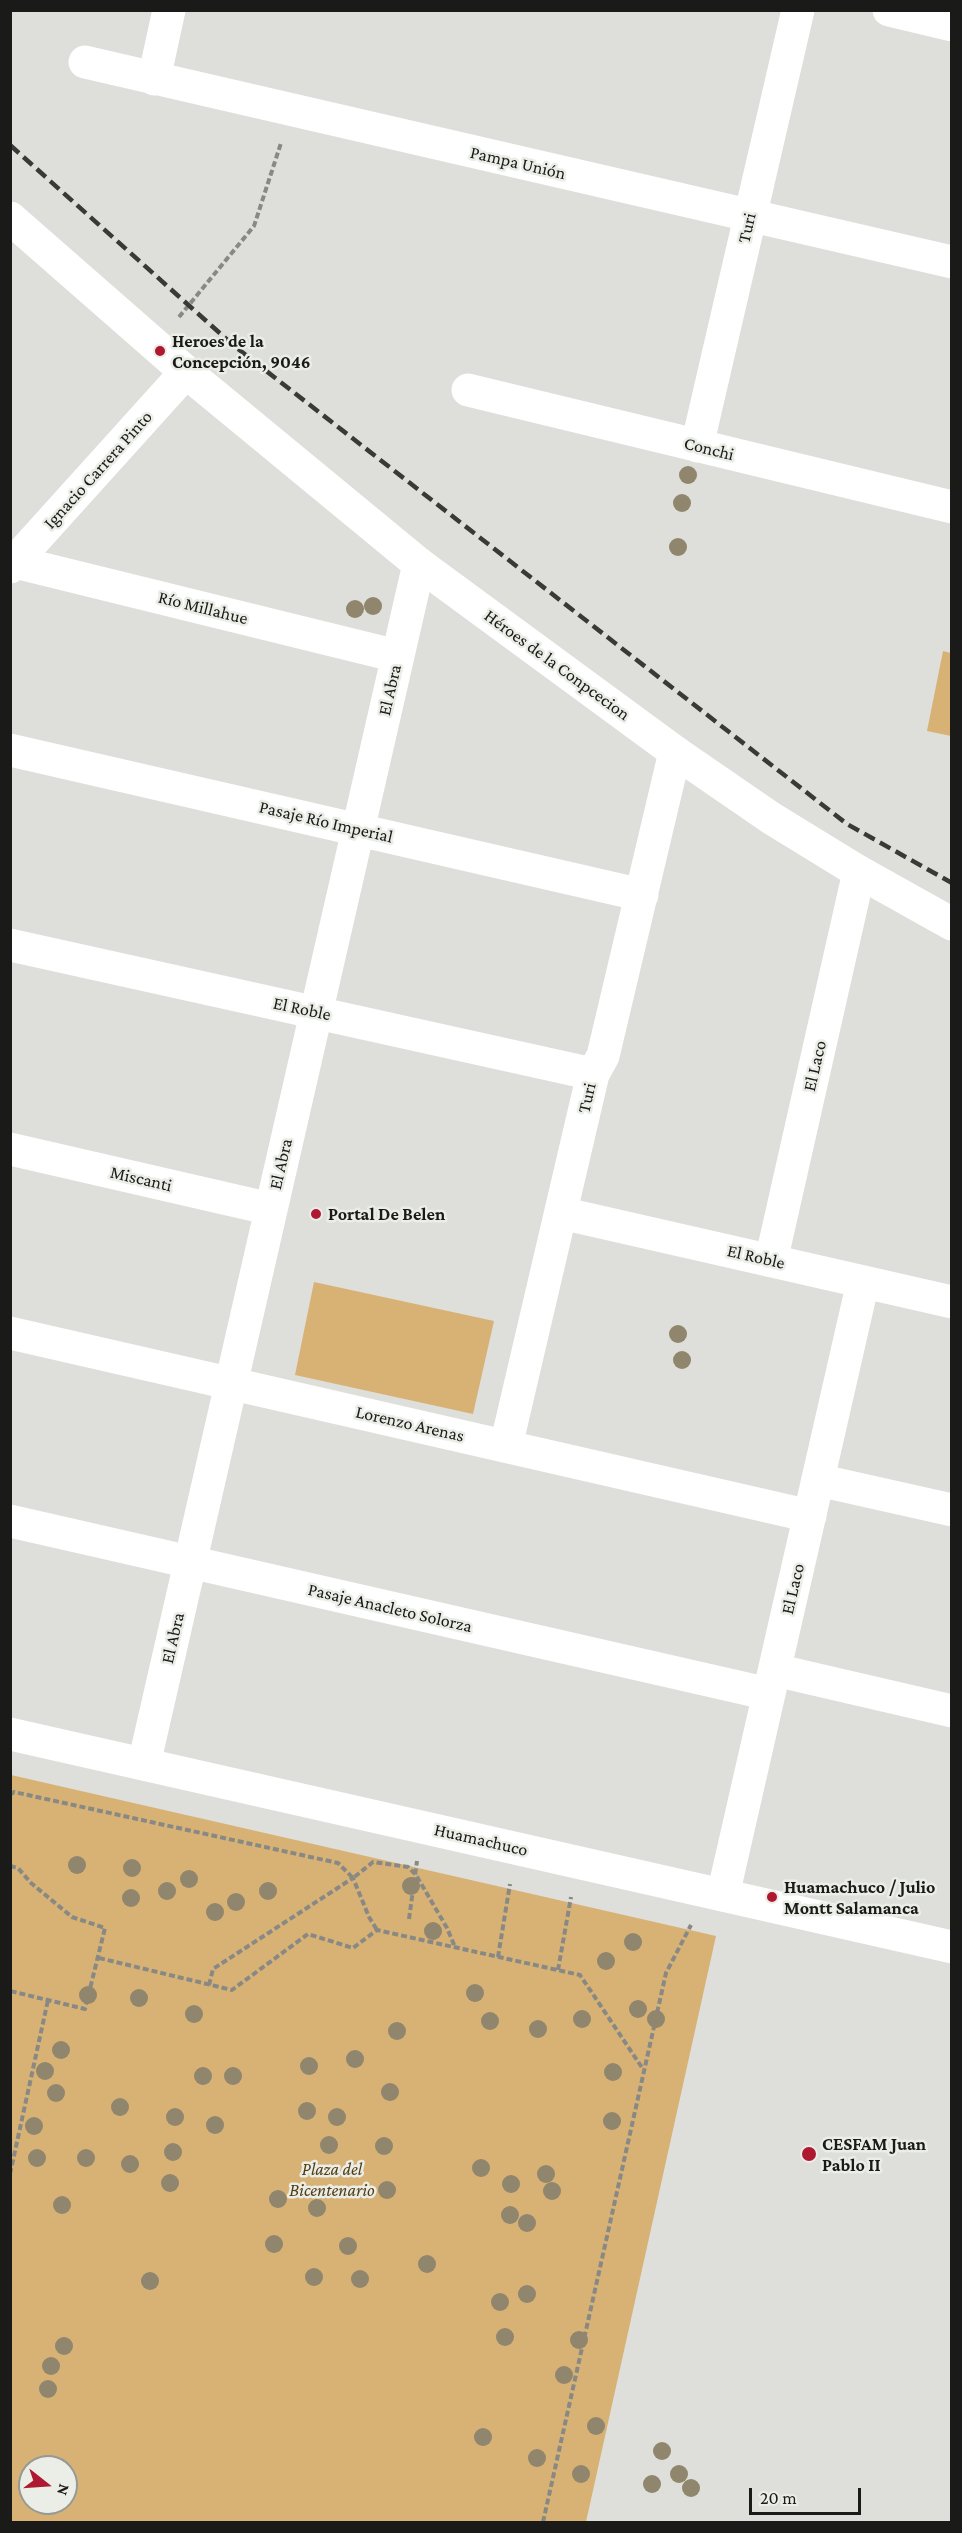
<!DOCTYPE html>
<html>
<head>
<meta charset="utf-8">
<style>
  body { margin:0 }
  #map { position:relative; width:962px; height:2533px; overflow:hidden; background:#dedfda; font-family:"Crimson Pro",serif }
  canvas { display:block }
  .frame { position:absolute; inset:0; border:12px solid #1a1a18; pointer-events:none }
  .north { position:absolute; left:18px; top:2455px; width:60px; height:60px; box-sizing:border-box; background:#ebede7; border:2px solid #979994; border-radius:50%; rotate:107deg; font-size:16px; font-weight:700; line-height:24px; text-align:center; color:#1a1a18 }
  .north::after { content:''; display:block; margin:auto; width:21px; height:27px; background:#ae1931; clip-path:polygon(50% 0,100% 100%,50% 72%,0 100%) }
  .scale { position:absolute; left:749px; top:2488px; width:112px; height:27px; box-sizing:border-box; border:3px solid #1a1a18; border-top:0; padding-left:8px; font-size:18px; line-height:21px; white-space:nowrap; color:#1a1a18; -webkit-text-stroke:4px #ebede7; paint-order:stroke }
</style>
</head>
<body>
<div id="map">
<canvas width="962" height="2533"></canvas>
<div class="frame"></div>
<div class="north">N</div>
<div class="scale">20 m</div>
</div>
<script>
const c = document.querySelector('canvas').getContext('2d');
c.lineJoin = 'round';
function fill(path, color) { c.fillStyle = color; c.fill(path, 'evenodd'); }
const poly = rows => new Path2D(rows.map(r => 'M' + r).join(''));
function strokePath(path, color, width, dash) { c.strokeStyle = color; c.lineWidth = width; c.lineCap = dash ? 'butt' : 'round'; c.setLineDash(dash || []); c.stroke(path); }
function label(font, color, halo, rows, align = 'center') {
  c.font = font + ' "Crimson Pro",serif'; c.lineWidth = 5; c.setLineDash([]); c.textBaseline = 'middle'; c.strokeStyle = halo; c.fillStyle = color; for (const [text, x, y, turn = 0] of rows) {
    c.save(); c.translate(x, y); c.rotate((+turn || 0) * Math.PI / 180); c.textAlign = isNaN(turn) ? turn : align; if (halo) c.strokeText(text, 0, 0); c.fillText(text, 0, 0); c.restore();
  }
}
const green = poly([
  [943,651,951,653,951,736,927,731],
  [314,1282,494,1321,473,1414,295,1375],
  [11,1775,716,1936,586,2522,11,2522],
  [30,2467,66,2467,66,2503,30,2503]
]);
const path = poly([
  [179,317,254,226,281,143],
  [10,1795,14,1792,338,1863,353,1878,373,1862,408,1867,416,1875,447,1928,455,1947],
  [10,1866,18,1868,31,1883,72,1917,105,1928,85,2009,10,1991],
  [409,1919,417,1861],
  [498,1957,510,1884],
  [99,1958,232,1990,308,1934,353,1948,377,1930,580,1975,643,2069],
  [558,1970,571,1897],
  [209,1985,213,1969,353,1878,369,1917,377,1930],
  [10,2174,48,2000],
  [543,2522,666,1973,691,1925]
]);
const minor = poly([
  [889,10,952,25],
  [85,62,952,262],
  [154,79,169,10],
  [468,390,952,507],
  [697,446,798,10],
  [10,559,15,562,397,656],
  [10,750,642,895],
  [10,945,593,1074],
  [10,1149,271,1209],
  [561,1213,952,1302],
  [771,1261,859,872],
  [10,1333,810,1516],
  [506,1446,593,1074,603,1056,675,752],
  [818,1480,952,1510],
  [10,1521,769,1694],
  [775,1670,952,1711],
  [144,1764,419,564],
  [723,1895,863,1282]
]);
const tertiary = poly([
  [10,218,186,372,419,564,675,752,771,818,859,872,952,924],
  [10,567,186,372],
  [10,1734,952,1947]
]);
const rail = poly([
  [10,145,233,345,847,824,952,883]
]);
const trees = [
  [688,475],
  [682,503],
  [678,547],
  [373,606],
  [355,609],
  [678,1334],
  [682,1360],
  [77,1865],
  [132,1868],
  [189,1879],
  [411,1886],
  [167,1891],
  [268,1891],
  [131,1898],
  [236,1902],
  [215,1912],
  [433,1931],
  [633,1942],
  [606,1961],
  [475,1993],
  [88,1995],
  [139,1998],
  [638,2009],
  [194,2014],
  [582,2019],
  [656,2019],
  [490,2021],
  [538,2029],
  [397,2031],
  [61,2050],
  [355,2059],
  [309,2066],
  [45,2071],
  [613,2072],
  [203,2076],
  [233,2076],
  [390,2092],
  [56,2093],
  [120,2107],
  [307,2111],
  [175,2117],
  [337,2117],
  [612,2121],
  [215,2125],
  [34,2126],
  [329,2145],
  [384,2146],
  [173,2152],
  [37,2158],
  [86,2158],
  [130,2164],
  [481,2168],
  [546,2174],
  [170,2183],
  [511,2184],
  [387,2190],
  [552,2191],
  [278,2199],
  [62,2205],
  [317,2208],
  [510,2215],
  [527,2223],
  [274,2244],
  [348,2246],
  [427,2264],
  [314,2277],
  [360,2279],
  [150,2281],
  [527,2294],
  [500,2302],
  [505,2337],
  [579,2340],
  [64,2346],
  [51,2366],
  [564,2375],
  [48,2389],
  [596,2426],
  [483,2437],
  [662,2451],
  [537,2458],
  [581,2474],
  [679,2474],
  [652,2484],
  [691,2488]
];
const markers = [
  [160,351,6,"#ae1931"],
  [316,1214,6,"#ae1931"],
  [772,1897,6,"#ae1931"],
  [809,2154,8,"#ae1931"]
];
const streetNames = [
  ["Pampa Unión",518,163,13],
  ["Turi",747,228,-77],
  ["Conchi",709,449,14],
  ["Ignacio Carrera Pinto",98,470,-48],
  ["Río Millahue",203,608,14],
  ["Héroes de la Conpcecion",557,665,36],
  ["El Abra",390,690,-77],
  ["Pasaje Río Imperial",326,822,13],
  ["El Roble",302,1009,12],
  ["El Laco",815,1066,-77],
  ["Turi",587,1098,-77],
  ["El Abra",281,1164,-77],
  ["Miscanti",141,1179,13],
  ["El Roble",756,1257,13],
  ["Lorenzo Arenas",410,1424,13],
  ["El Laco",793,1589,-77],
  ["Pasaje Anacleto Solorza",390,1608,13],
  ["El Abra",173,1638,-77],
  ["Huamachuco",481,1840,13]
];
const poiNames = [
  ["Heroes de la",172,341],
  ["Concepción, 9046",172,362],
  ["Portal De Belen",328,1214],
  ["Huamachuco / Julio",784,1887],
  ["Montt Salamanca",784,1908],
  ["CESFAM Juan",822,2144],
  ["Pablo II",822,2165]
];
const parkNames = [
  ["Plaza del",332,2169],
  ["Bicentenario",332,2190]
];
fill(green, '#d8b275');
strokePath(path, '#888985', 4, [6, 3]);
strokePath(minor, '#fff', 33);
strokePath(tertiary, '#fff', 33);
strokePath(rail, '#393a37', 4.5, [12, 6]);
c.fillStyle = '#90856d';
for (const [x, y] of trees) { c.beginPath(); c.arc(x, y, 9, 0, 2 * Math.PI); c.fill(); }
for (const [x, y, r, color] of markers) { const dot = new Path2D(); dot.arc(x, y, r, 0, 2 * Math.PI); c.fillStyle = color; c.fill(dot); strokePath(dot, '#ebede7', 2); }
label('18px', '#1a1a18', '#ebede7', streetNames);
label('bold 18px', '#1a1a18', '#ebede7', poiNames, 'left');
label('italic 18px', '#513b13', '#ebede7', parkNames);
</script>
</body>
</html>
